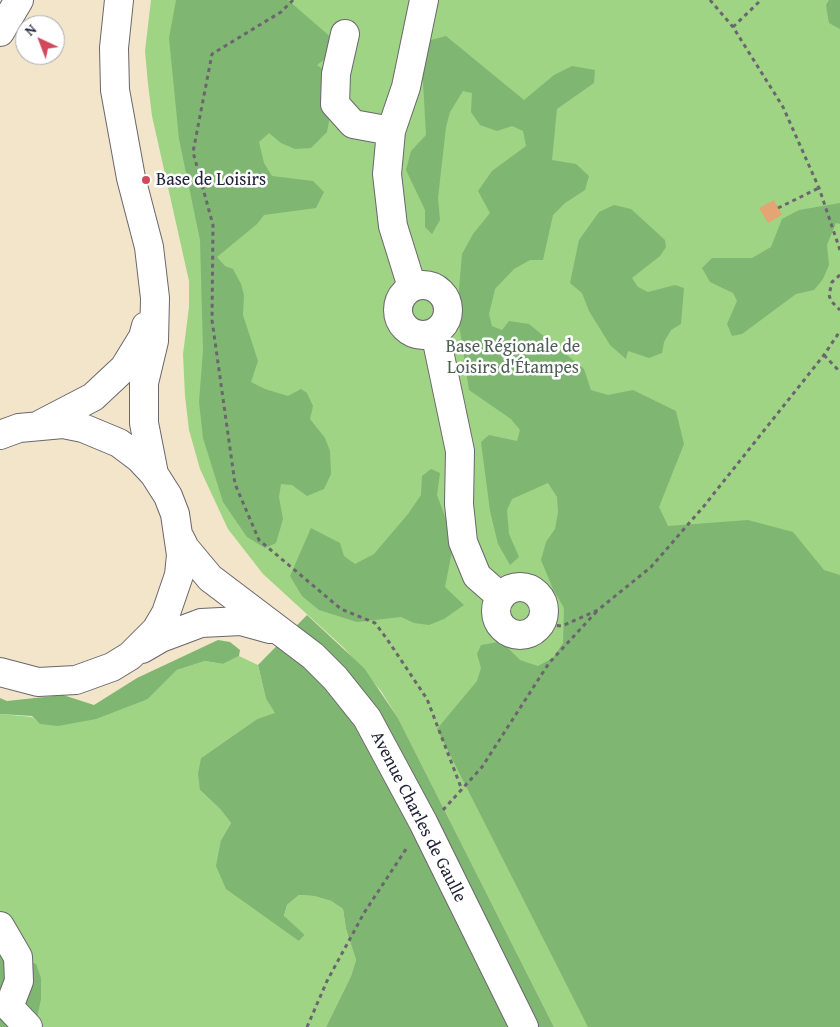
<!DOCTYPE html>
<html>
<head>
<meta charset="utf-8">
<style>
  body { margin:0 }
  #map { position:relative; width:840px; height:1027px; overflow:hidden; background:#f2e5ca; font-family:"Gentium Book Plus",serif }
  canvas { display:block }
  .north { position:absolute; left:15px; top:15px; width:50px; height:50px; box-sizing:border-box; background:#fff; border:1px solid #a7a7b1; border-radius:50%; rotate:317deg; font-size:14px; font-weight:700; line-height:20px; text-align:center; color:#22223b }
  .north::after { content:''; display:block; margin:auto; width:18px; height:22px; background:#d1495b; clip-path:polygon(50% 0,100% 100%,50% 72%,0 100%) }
</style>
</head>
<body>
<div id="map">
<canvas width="840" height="1027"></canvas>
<div class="north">N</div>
</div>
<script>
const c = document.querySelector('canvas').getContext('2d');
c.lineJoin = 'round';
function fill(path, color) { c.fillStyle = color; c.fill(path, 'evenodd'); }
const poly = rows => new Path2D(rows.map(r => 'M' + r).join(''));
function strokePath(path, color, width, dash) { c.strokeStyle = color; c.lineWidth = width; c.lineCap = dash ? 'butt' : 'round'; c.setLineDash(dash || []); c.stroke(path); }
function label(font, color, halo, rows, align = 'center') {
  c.font = font + ' "Gentium Book Plus",serif'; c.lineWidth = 5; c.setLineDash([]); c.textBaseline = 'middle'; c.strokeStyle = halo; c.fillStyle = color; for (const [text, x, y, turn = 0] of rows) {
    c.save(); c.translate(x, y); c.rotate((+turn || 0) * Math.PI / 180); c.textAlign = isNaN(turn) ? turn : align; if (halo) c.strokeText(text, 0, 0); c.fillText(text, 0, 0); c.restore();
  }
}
const green = poly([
  [151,0,840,0,840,1027,554,1027,398,718,381,691,344,648,263,574,228,529,200,469,189,430,185,396,183,354,189,307,189,281,152,116,148,84,145,51],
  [239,656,258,665,266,699,276,714,257,719,201,758,200,790,220,809,231,823,221,840,299,941,305,935,284,917,287,905,299,895,314,896,331,901,343,909,346,929,356,960,351,976,326,1027,35,1027,0,951,0,714,32,717,41,724,126,705,148,699,177,670,205,661,223,664]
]);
const forest = poly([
  [176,0,288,0,342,47,317,65,330,75,333,100,327,132,311,148,295,149,281,143,269,133,259,142,264,163,272,176,313,181,324,192,316,208,264,215,257,224,217,257,225,266,233,269,241,284,244,295,243,315,258,361,251,382,265,389,288,396,301,389,307,393,313,406,310,419,325,438,330,451,331,474,324,489,307,496,292,485,281,484,279,497,283,519,276,543,265,548,247,537,223,502,203,438,199,402,203,350,200,240,179,139,169,38],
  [829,0,840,0,840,29,829,23,826,5],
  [446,36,524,100,554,75,572,66,595,70,594,83,557,109,552,160,576,164,589,176,585,190,565,203,553,215,543,260,530,260,514,269,495,289,489,314,492,326,502,330,509,321,529,324,584,369,591,390,608,395,633,390,676,411,684,444,659,507,668,526,748,520,793,532,824,570,840,575,840,1027,588,1027,437,729,477,681,481,668,477,654,481,645,498,642,508,648,520,660,538,666,553,658,563,643,564,608,553,589,541,560,546,542,555,529,558,512,557,497,548,483,512,499,507,510,509,534,519,557,510,565,498,544,490,511,481,442,489,435,517,441,520,430,511,419,469,390,457,312,462,254,473,234,490,213,478,191,492,171,526,146,523,131,512,126,497,131,480,125,471,112,472,93,463,91,450,112,446,127,438,198,440,220,432,234,425,227,425,210,406,170,411,151,426,135,422,64,427,41],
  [840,203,840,224,836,223,827,245,829,265,823,279,814,290,796,294,742,334,732,336,727,324,737,301,733,293,710,282,702,268,712,258,752,258,771,247,782,219,799,210],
  [614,205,631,209,665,240,666,247,660,256,632,278,638,287,648,292,675,285,684,288,681,324,671,330,664,342,662,353,649,358,628,351,626,359,610,345,589,311,582,293,570,283,579,240,599,212],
  [431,469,440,473,437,495,454,541,445,587,464,605,444,619,429,625,414,623,401,617,357,622,319,610,302,596,290,576,311,528,340,543,344,556,355,564,374,554,408,514,421,495,422,476],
  [307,615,364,668,398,718,554,1027,326,1027,351,976,356,960,346,929,343,909,331,901,314,896,299,895,287,905,284,916,305,935,299,941,226,889,216,866,221,840,231,823,220,809,200,790,198,774,201,758,257,719,275,713,266,699,258,665],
  [218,640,230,642,240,650,239,656,223,664,205,661,177,670,148,699,96,719,58,726,40,724,32,716,0,714,0,698,7,701,63,695,94,705,137,678],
  [0,951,36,964,41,978,41,999,35,1027,0,1027]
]);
const building = poly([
  [774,200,782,215,768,223,759,208]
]);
const path = poly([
  [293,0,281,12,212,54,193,152,213,225,212,320,235,484,259,540,341,609,375,623,387,639,427,699,462,790],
  [710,0,733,27,783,107,819,188,840,250],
  [733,27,761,0],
  [778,208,819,188],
  [840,275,832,282,829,295,831,301,840,310],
  [824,355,840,372],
  [541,624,562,626,598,610,651,567,704,506,824,355,840,331],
  [443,810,482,767,549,663,598,610],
  [307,1027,327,981,364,913,408,846]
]);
const minor = poly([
  [345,34,336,74,335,104,353,124,391,131],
  '398 310a25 25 0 1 1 50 0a25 25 0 1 1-50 0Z',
  [412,287,393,226,387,174,391,131,406,87,424,0],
  [435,332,460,451,459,504,463,542,477,576,501,597],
  '496 611a24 24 0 1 1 48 0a24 24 0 1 1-48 0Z',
  [0,926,18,957,19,981,9,1007,28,1027]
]);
const major = poly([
  [119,0,114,48,115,90,131,178,149,247,155,298,154,341,144,383,144,423,154,474],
  [0,32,19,0],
  [41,424,93,397,124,368,143,337,146,326],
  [0,435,19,428,63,424,83,428,119,443,139,458,154,474,168,496,175,514,181,555,179,575,166,613,156,630,130,656,112,667,76,680,38,682,0,672],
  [180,538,185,548,210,578,313,656,335,678,367,718,423,822,524,1027],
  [142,649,161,638,201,623,241,621,270,629]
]);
const markers = [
  [146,180,5,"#d1495b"]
];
const poiNames = [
  ["Base de Loisirs",156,180]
];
const parkNames = [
  ["Base Régionale de",513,347],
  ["Loisirs d'Étampes",513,368]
];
const streetNames = [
  ["Avenue Charles de Gaulle",418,817,63]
];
fill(green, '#9fd485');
fill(forest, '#7fb672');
fill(building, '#e2a573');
strokePath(minor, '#6b666d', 30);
strokePath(major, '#6b666d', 30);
strokePath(path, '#6b666d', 3, [4, 4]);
strokePath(minor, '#fff', 28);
strokePath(major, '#fff', 28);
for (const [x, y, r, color] of markers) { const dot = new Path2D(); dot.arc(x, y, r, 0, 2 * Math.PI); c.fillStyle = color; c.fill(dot); strokePath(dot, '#fff', 2); }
label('18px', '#22223b', '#fff', poiNames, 'left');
label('18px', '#4e6055', '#fff', parkNames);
label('18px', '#22223b', '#fff', streetNames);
</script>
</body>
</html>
